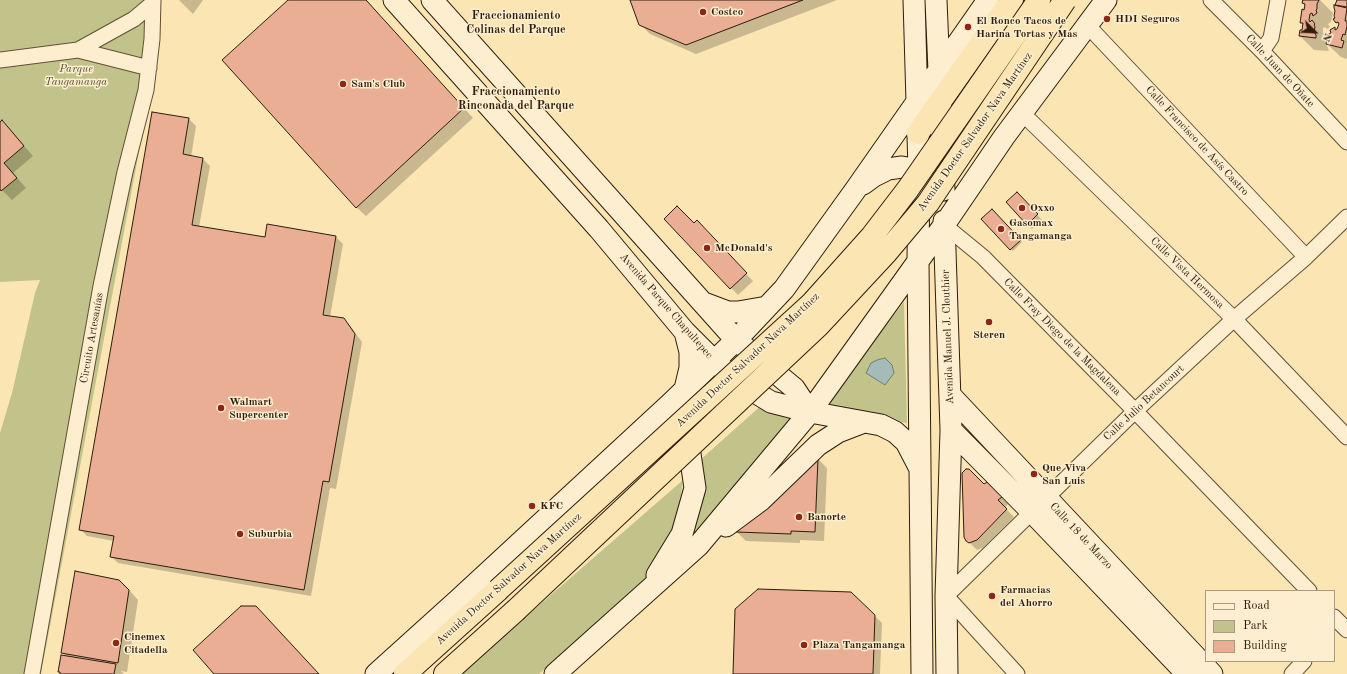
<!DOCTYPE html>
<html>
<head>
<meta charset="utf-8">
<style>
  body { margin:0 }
  #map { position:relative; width:1347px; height:674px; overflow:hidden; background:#fbe5b3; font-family:"Old Standard TT",serif }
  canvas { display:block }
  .legend { position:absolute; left:1205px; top:590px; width:130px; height:72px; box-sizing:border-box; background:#fceece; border:1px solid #aa9a81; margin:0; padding:5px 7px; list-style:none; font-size:12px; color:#2e1d0d }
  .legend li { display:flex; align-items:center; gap:8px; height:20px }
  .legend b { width:20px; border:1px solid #aa9a81 }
  .north { position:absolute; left:1295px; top:12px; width:40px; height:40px; -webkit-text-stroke:3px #fceece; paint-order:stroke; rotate:114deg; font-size:11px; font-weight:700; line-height:16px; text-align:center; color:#2e1d0d }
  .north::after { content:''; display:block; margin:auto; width:14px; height:18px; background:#2e1d0d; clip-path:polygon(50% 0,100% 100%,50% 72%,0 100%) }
</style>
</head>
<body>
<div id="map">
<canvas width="1347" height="674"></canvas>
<ul class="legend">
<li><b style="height:5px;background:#fceece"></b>Road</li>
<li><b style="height:11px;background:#c2c38a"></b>Park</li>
<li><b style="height:11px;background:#eaae95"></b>Building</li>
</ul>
<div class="north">N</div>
</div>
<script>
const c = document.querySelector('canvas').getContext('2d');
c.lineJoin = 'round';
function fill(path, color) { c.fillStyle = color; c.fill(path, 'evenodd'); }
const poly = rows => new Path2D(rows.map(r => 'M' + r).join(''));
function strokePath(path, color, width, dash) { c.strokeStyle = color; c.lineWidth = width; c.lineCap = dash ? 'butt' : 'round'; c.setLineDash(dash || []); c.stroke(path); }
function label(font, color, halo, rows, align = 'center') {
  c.font = font + ' "Old Standard TT",serif'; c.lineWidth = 3; c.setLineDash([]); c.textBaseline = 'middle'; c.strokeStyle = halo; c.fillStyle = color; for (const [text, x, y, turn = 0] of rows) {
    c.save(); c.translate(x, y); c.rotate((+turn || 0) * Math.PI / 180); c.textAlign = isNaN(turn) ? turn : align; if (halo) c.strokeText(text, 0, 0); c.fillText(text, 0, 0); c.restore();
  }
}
const green = poly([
  [0,0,155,0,148,104,41,674,0,674,0,433,12,393,35,293,40,280,0,282],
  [904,302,907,423,822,408],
  [764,403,793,415,746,480,689,545,699,461],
  [683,480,681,495,675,524,650,574,539,674,460,674]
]);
const water = poly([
  [885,358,892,365,894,373,885,385,866,373,871,363,877,360,885,358]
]);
const shadow = poly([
  [179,0,203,0,193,14],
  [289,0,366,0,473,118,366,216,356,207],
  [631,0,837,0,696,54,650,34,640,24],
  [1304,0,1320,0,1333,13,1331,22,1328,24,1330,27,1327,29,1325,27,1323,28,1323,32,1330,41,1335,29,1337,31,1340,25,1337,22,1335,16,1336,1,1338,0,1347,0,1347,59,1341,57,1326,43,1329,51,1314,50,1300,36,1303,31,1304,25,1301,22,1306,5,1303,3],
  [153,113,189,119,196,126,191,157,203,159,210,166,199,227,266,239,336,237,343,244,330,317,343,319,351,327,362,342,336,489,330,488,311,596,118,563,111,556,114,541,87,536,80,529],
  [2,121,33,156,13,173,26,188,12,200,0,188,0,123],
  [1017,193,1042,220,1032,229,1007,202],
  [992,210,1022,242,1013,251,982,219],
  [665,219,703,229,753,281,738,295],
  [818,459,827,468,824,541,800,540,800,543,746,541,737,532],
  [987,484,1008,504,1005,508,1014,517,984,547,977,550,967,540,984,485],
  [129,590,138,600,127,672,121,671,124,674,61,674,59,672,66,656,63,653],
  [851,593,882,623,880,674,734,674]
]);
const building = poly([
  [288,0,366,0,464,108,356,208,222,60,288,0],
  [630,0,803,0,686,45,639,25,630,0],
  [1303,0,1319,0,1317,4,1317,9,1316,10,1317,13,1313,16,1312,13,1310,14,1309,20,1310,22,1312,20,1315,24,1314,25,1315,27,1314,32,1316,35,1316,38,1299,36,1300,30,1302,30,1303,23,1300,23,1302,9,1304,10,1305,4,1302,3,1303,0],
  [1337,0,1347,0,1347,7,1335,5,1337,0],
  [1334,5,1347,8,1345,21,1347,21,1347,26,1345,35,1343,34,1341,40,1344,41,1342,48,1326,44,1327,40,1329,39,1329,34,1331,33,1330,30,1335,27,1335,30,1337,29,1339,24,1338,22,1336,23,1333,19,1335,18,1334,16,1335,11,1334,8,1334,5],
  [152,112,189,118,183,154,203,158,192,225,265,237,267,224,336,236,323,315,344,318,355,334,329,482,323,481,304,590,110,557,114,536,79,530,152,112],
  [2,120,24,146,4,163,17,178,1,191,0,189,0,122,2,120],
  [1017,192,1038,214,1027,225,1006,202,1017,192],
  [677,206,694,223,697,220,747,273,730,289,664,219,677,206],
  [992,209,1021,240,1010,250,981,219,992,209],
  [818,458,815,532,791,531,791,534,736,532,818,458],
  [966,469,969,469,984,484,987,482,1002,497,998,500,1007,509,977,540,969,543,966,541,964,537,962,473,966,469],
  [75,571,119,580,129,590,118,663,61,653,75,571],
  [758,589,851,592,875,615,873,674,733,674,735,609,758,589],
  [241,606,256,606,319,674,214,674,193,650,241,606],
  [61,655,116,664,114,674,60,674,60,672,58,672,61,655]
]);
const street = poly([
  [1211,0,1262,51,1347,142],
  [1088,26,1306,257],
  [78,50,134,19,153,3],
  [1262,51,1271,38,1278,0],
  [0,60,78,50,149,68],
  [1022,113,1234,319,1347,437],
  [944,225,983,257,1135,411,1309,591],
  [1334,617,1347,630],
  [32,674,101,286,125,172,146,90,152,39,153,0],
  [1017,674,946,596,1135,411,1234,319,1306,257,1347,217],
  [1292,674,1304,661]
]);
const secondary = poly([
  [394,0,599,229,685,332,714,361,740,383,771,402,810,412,881,425,895,432,906,442,920,469],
  [432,0,736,340,794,388,810,412],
  [914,0,919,170,918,260,922,674],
  [936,0,944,190],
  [863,184,874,176,888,169,902,167,919,170,932,174],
  [944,221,951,430,946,596,947,674],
  [704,303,728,312,738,312,767,307],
  [685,389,690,368,690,352,685,332],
  [951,396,1212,674],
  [951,430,1031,511,1187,674],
  [649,440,653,438,671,439,683,445,690,454,695,488,682,534,657,575],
  [726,526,761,500,818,445,838,432,864,422],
  [376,674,458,600,669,405,736,340,784,289,856,189,988,0],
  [555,674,698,546,810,412,944,225,1004,137,1106,0]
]);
const highway = poly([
  [918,133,1012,0],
  [405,674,498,590],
  [445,674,515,611]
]);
const highwayBridge = poly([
  [498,590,812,303,872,236,908,189,1039,0],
  [515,611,818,326,886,253,928,203,1065,0]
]);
const markers = [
  [703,12,4,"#8f2418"],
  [1107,19,4,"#8f2418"],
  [968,27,4,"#8f2418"],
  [343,84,4,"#8f2418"],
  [1022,208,4,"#8f2418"],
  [1001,229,4,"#8f2418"],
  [707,248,4,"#8f2418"],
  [989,322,4,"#8f2418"],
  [221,408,4,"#8f2418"],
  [1034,474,4,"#8f2418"],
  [532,506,4,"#8f2418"],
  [799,517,4,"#8f2418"],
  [240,534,4,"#8f2418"],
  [992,596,4,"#8f2418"],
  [116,643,4,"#8f2418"],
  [804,645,4,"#8f2418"]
];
const poiNames = [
  ["Costco",711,12],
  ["HDI Seguros",1115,19],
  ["El Ronco Tacos de",976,21],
  ["Harina Tortas y Mas",976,34],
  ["Sam's Club",351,84],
  ["Oxxo",1030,208],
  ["Gasomax",1009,223],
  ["Tangamanga",1009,236],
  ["McDonald's",715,248],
  ["Steren",989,335,"center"],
  ["Walmart",229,402],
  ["Supercenter",229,415],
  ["Que Viva",1042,468],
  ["San Luis",1042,481],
  ["KFC",540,506],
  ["Banorte",807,517],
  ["Suburbia",248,534],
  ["Farmacias",1000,590],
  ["del Ahorro",1000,603],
  ["Cinemex",124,637],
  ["Citadella",124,650],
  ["Plaza Tangamanga",812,645]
];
const parkNames = [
  ["Parque",76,69],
  ["Tangamanga",76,82]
];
const streetNames = [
  ["Calle Juan de Oñate",1280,71,47],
  ["Avenida Doctor Salvador Nava Martínez",975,132,-55],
  ["Calle Francisco de Asís Castro",1197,141,47],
  ["Calle Vista Hermosa",1187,273,44],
  ["Avenida Parque Chapultepec",666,306,49],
  ["Avenida Manuel J. Clouthier",948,337,-92],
  ["Calle Fray Diego de la Magdalena",1062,337,45],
  ["Circuito Artesanías",92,338,-80],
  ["Avenida Doctor Salvador Nava Martínez",748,360,-43],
  ["Calle Julio Betancourt",1144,403,-43],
  ["Calle 18 de Marzo",1081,536,47],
  ["Avenida Doctor Salvador Nava Martínez",509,579,-42]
];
const neighbourhoodNames = [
  ["Fraccionamiento",516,16],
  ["Colinas del Parque",516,30],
  ["Fraccionamiento",516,92],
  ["Rinconada del Parque",516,106]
];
fill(green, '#c2c38a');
fill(water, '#a4bcb8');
strokePath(water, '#757c74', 1);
fill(shadow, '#0003');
fill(building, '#eaae95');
strokePath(building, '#2e1d0d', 1);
strokePath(street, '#614f36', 17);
strokePath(secondary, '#2e1d0d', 23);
strokePath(highway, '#2e1d0d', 24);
strokePath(street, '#fceece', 15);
strokePath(secondary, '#fceece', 21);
strokePath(highway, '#fbe5b3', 22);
strokePath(highwayBridge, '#2e1d0d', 24, []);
strokePath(highwayBridge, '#fbe5b3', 22);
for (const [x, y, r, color] of markers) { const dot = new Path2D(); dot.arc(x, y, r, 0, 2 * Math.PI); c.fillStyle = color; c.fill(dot); strokePath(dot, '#fceece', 1.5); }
label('bold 11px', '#2e1d0d', '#fceece', poiNames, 'left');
label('italic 11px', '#5a4f32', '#fceece', parkNames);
label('11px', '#2e1d0d', '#fceece', streetNames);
label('bold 12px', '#2e1d0d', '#fceece', neighbourhoodNames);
</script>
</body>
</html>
